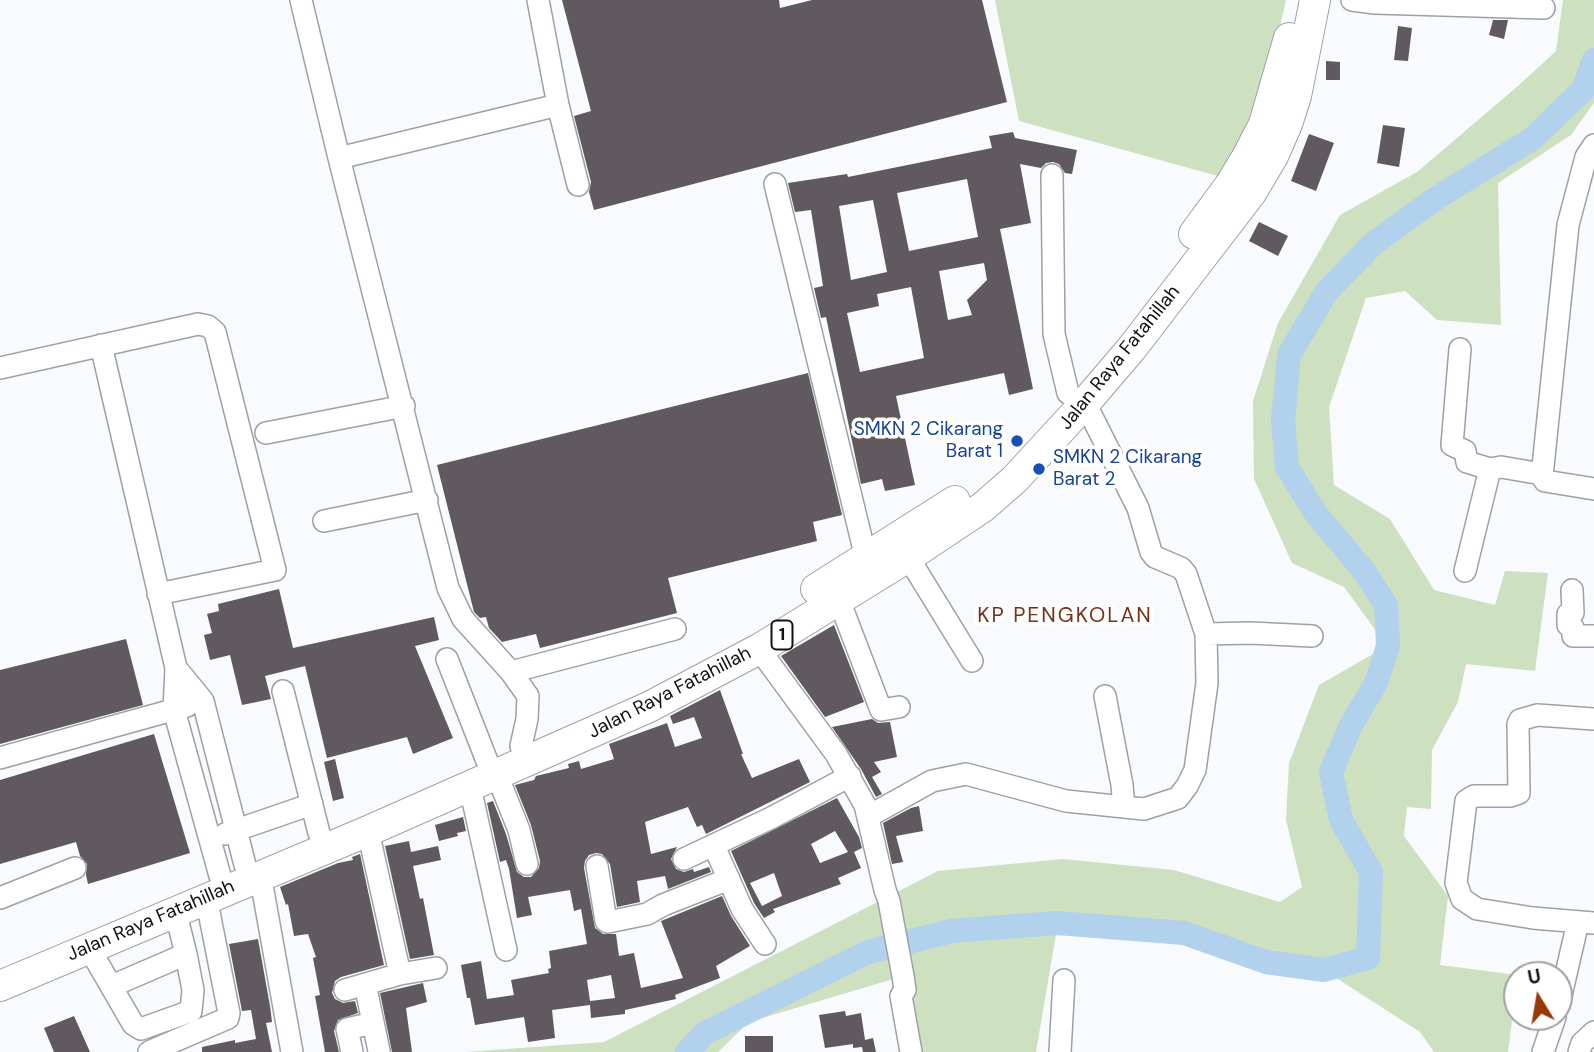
<!DOCTYPE html>
<html>
<head>
<meta charset="utf-8">
<style>
  body { margin:0 }
  #map { position:relative; width:1594px; height:1052px; overflow:hidden; background:#f8fafd; font-family:"DM Sans",sans-serif }
  canvas { display:block }
  .north { position:absolute; left:1503px; top:961px; width:70px; height:70px; box-sizing:border-box; background:#fff; border:2px solid #9fa0a1; border-radius:50%; rotate:349deg; font-size:19px; font-weight:700; line-height:28px; text-align:center; color:#101215 }
  .north::after { content:''; display:block; margin:auto; width:24px; height:32px; background:#9b3606; clip-path:polygon(50% 0,100% 100%,50% 72%,0 100%) }
</style>
</head>
<body>
<div id="map">
<canvas width="1594" height="1052"></canvas>
<div class="north">U</div>
</div>
<script>
const c = document.querySelector('canvas').getContext('2d');
c.lineJoin = 'round';
function fill(path, color) { c.fillStyle = color; c.fill(path, 'evenodd'); }
const poly = rows => new Path2D(rows.map(r => 'M' + r).join(''));
function strokePath(path, color, width, dash) { c.strokeStyle = color; c.lineWidth = width; c.lineCap = dash ? 'butt' : 'round'; c.setLineDash(dash || []); c.stroke(path); }
function label(font, color, halo, rows, align = 'center') {
  c.font = font + ' "DM Sans",sans-serif'; c.lineWidth = 7; c.setLineDash([]); c.textBaseline = 'middle'; c.strokeStyle = halo; c.fillStyle = color; for (const [text, x, y, turn = 0] of rows) {
    c.save(); c.translate(x, y); c.rotate((+turn || 0) * Math.PI / 180); c.textAlign = isNaN(turn) ? turn : align; if (halo) c.strokeText(text, 0, 0); c.fillText(text, 0, 0); c.restore();
  }
}
const green = poly([
  [995,0,1286,0,1265,92,1225,178,1019,121],
  [1563,0,1594,0,1594,103,1571,135,1498,183,1501,325,1437,320,1405,291,1366,298,1329,407,1334,485,1390,519,1434,590,1495,605,1505,571,1548,573,1535,671,1466,664,1458,702,1432,750,1431,809,1407,807,1404,836,1448,896,1440,965,1518,975,1508,1052,1434,1052,1420,1032,1324,970,1263,961,1184,933,1058,923,1036,1052,914,1052,900,977,749,1022,718,1052,465,1052,604,1042,938,871,1063,859,1174,870,1280,902,1302,887,1286,820,1289,763,1319,685,1387,646,1344,587,1292,563,1254,479,1253,401,1278,323,1340,215,1417,172,1518,86,1556,51]
]);
const river = poly([
  [687,1052,705,1033,868,952,951,931,1057,923,1184,933,1266,962,1324,970,1368,958,1371,872,1341,820,1331,772,1350,727,1376,683,1388,646,1386,605,1364,571,1316,514,1287,467,1283,420,1289,355,1327,291,1374,243,1435,199,1532,139,1583,90,1594,60]
]);
const building = poly([
  [562,0,779,0,780,8,812,0,982,0,1007,102,594,210,589,192,591,182,574,116,591,111],
  [1493,20,1508,20,1504,39,1489,35],
  [1398,26,1412,28,1408,61,1394,60],
  [1326,61,1340,62,1340,80,1326,80],
  [1383,125,1405,128,1399,167,1377,163],
  [1013,132,1015,138,1077,150,1072,174,1065,173,1059,164,1053,162,1046,163,1041,168,1020,164,1031,223,1000,229,1033,389,1009,395,1004,373,896,396,915,485,885,491,882,479,861,484,826,317,821,318,814,288,823,286,811,210,795,212,788,183,847,174,848,177,992,148,989,136],
  [967,179,978,237,909,251,897,193],
  [873,200,887,272,851,280,839,206],
  [984,263,987,280,967,300,972,315,948,320,939,271],
  [911,287,924,358,860,372,847,313,879,306,877,294],
  [1309,134,1334,143,1316,191,1291,181],
  [1259,222,1288,236,1278,256,1249,241],
  [808,373,842,515,813,522,817,541,668,578,677,613,540,648,536,634,502,642,489,628,486,617,480,618,474,612,437,465],
  [279,589,293,648,434,617,439,640,415,646,453,738,413,754,407,737,327,758,305,666,265,676,271,699,242,705,230,655,210,660,204,635,212,633,207,614,219,611,218,604],
  [834,625,864,702,825,717,781,656],
  [126,639,143,705,0,744,0,670],
  [720,690,743,754,741,754,752,778,799,759,810,782,706,834,702,825,697,827,688,807,645,822,651,854,677,847,671,859,676,869,684,872,693,869,694,872,709,867,711,872,668,889,665,876,637,881,640,902,617,907,610,864,602,854,596,853,589,855,585,861,584,868,595,928,603,934,616,934,619,956,634,953,641,988,683,978,661,921,722,896,731,916,750,946,716,966,720,978,675,995,676,999,625,1010,625,1014,591,1018,590,1005,552,1010,555,1038,528,1042,524,1017,475,1025,470,998,467,998,461,965,481,961,487,999,514,995,511,980,549,973,548,969,551,968,549,951,587,944,581,909,574,911,570,890,528,897,532,915,517,918,509,869,506,860,500,862,487,803,493,801,506,834,517,872,524,877,531,877,539,868,540,861,531,825,515,785,534,780,536,776,569,768,568,764,579,761,581,769,614,759,609,744,667,723,675,747,702,738,694,717,673,724,670,716],
  [611,975,615,998,590,1001,587,980],
  [872,719,878,723,890,722,897,757,874,762,881,772,872,777,882,794,876,797,861,769,832,727],
  [154,734,190,853,88,884,86,875,87,864,80,856,76,842,0,864,0,780],
  [335,759,344,798,333,801,324,762],
  [837,798,859,837,862,848,854,852,861,868,838,878,841,884,773,909,775,912,764,918,754,903,731,851],
  [835,831,848,852,820,863,811,844],
  [774,873,782,896,762,906,750,883],
  [919,806,923,831,896,836,903,862,892,864,883,823,911,808],
  [463,817,466,831,457,833,458,836,439,841,435,825],
  [409,841,411,852,438,846,441,860,413,866,420,899,423,898,434,955,410,959,385,846],
  [360,854,384,965,341,977,335,981,332,993,335,999,343,1003,355,1001,358,1013,338,1020,334,1031,339,1052,325,1052,315,996,320,995,313,958,316,957,308,934,294,936,288,904,286,905,280,887,338,863,353,860,352,857],
  [258,939,270,1006,272,1022,266,1023,272,1052,202,1052,202,1047,235,1040,235,1043,256,1039,251,1010,242,1011,229,944],
  [423,983,427,1002,406,1008,412,1052,392,1052,380,993],
  [845,1011,846,1016,861,1013,865,1040,873,1038,876,1052,863,1052,862,1047,853,1048,853,1044,825,1048,819,1015],
  [74,1016,90,1052,54,1052,44,1028],
  [745,1036,773,1036,773,1052,745,1052]
]);
const minor = poly([
  [301,0,339,158,448,588,463,619,511,672,528,696,527,719,521,746],
  [538,0,558,105,578,185],
  [1352,0,1375,3,1544,8],
  [1594,145,1586,157,1568,225,1542,476,1545,481,1594,489],
  [339,158,558,105],
  [1052,175,1054,334,1068,393],
  [775,184,866,558],
  [101,345,176,668,174,710,220,876],
  [1460,349,1452,445,1465,451,1467,462,1490,469],
  [0,368,198,324,208,326,215,332,275,570,158,594],
  [266,433,404,406],
  [324,521,427,500],
  [908,557,972,661],
  [1465,571,1490,469,1501,467,1542,474],
  [1572,590,1573,613,1568,614,1568,625,1573,628,1573,636,1594,636],
  [839,600,881,710,899,707],
  [1206,634,1250,633,1312,636],
  [759,649,836,754,865,805,885,890,889,901,903,976,905,990,901,996,911,1052],
  [447,659,487,761],
  [176,668,203,701,245,865],
  [511,672,675,629],
  [283,691,319,833],
  [1105,696,1122,785,1124,807],
  [1594,719,1537,715,1520,720,1518,724,1519,793,1510,796,1474,796,1466,801,1456,883,1462,899,1477,909,1533,918,1594,923],
  [0,758,187,706],
  [497,775,519,830,527,864],
  [470,787,506,950],
  [869,816,932,781,966,774,1066,801,1144,809,1178,798,1187,786,1195,770,1207,683,1206,634,1186,574,1181,568,1155,557,1151,552,1138,508,1085,403],
  [368,831,400,974],
  [225,834,312,804],
  [714,846,742,909,765,944],
  [684,859,771,818,850,776],
  [597,866,606,921,608,922,647,914,663,905,729,879],
  [260,874,292,1052],
  [0,898,75,868],
  [89,948,133,1024,141,1029,191,1011,193,990,186,954],
  [365,984,379,1051],
  [112,986,186,954,175,910],
  [345,990,400,974,436,968],
  [1559,1004,1578,922],
  [149,1052,228,1018,229,1013,206,897],
  [352,1052,347,1029,373,1023],
  [1060,1052,1064,980],
  [1543,1052,1555,1017],
  [1579,1052,1582,1043,1594,1032]
]);
const highway = poly([
  [1194,234,1230,185,1247,157,1264,124,1289,38],
  [816,589,955,501],
  [0,986,368,831,649,707,759,649,908,557,983,507,1015,479,1085,403,1132,348,1251,193,1273,156,1287,124,1296,96,1315,0]
]);
const markers = [
  [1017,441,7,"#1a4fb4"],
  [1039,469,7,"#1a4fb4"]
];
const shields = [
  [782,635,21]
];
const shieldNames = [
  ["1",782,635]
];
const streetNames = [
  ["Jalan Raya Fatahillah",1120,358,-51],
  ["Jalan Raya Fatahillah",670,693,-27],
  ["Jalan Raya Fatahillah",151,921,-23]
];
const transitNames = [
  ["SMKN 2 Cikarang",1003,430],
  ["Barat 1",1003,452],
  ["SMKN 2 Cikarang",1053,458,"left"],
  ["Barat 2",1053,480,"left"]
];
const neighbourhoodNames = [
  ["KP PENGKOLAN",1065,616]
];
fill(green, '#cde1c0');
strokePath(river, '#b1d1ec', 24);
fill(building, '#60595e');
strokePath(minor, '#9ca1a8', 24);
strokePath(highway, '#9ca1a8', 32);
strokePath(minor, '#fff', 21);
strokePath(highway, '#fff', 30);
for (const [x, y, r, color] of markers) { const dot = new Path2D(); dot.arc(x, y, r, 0, 2 * Math.PI); c.fillStyle = color; c.fill(dot); strokePath(dot, '#fff', 2.5); }
for (const [x, y, w] of shields) { const box = new Path2D(); box.roundRect(x - w / 2, y - 14.5, w, 29, 5); c.fillStyle = '#fff'; c.fill(box); strokePath(box, '#101215', 2); }
label('bold 18px', '#101215', null, shieldNames);
label('19px', '#101215', '#fff', streetNames);
label('19px', '#164399', '#fff', transitNames, 'right');
c.letterSpacing = '2px';
label('21px', '#733118', '#fff', neighbourhoodNames);
c.letterSpacing = '0px';
</script>
</body>
</html>
